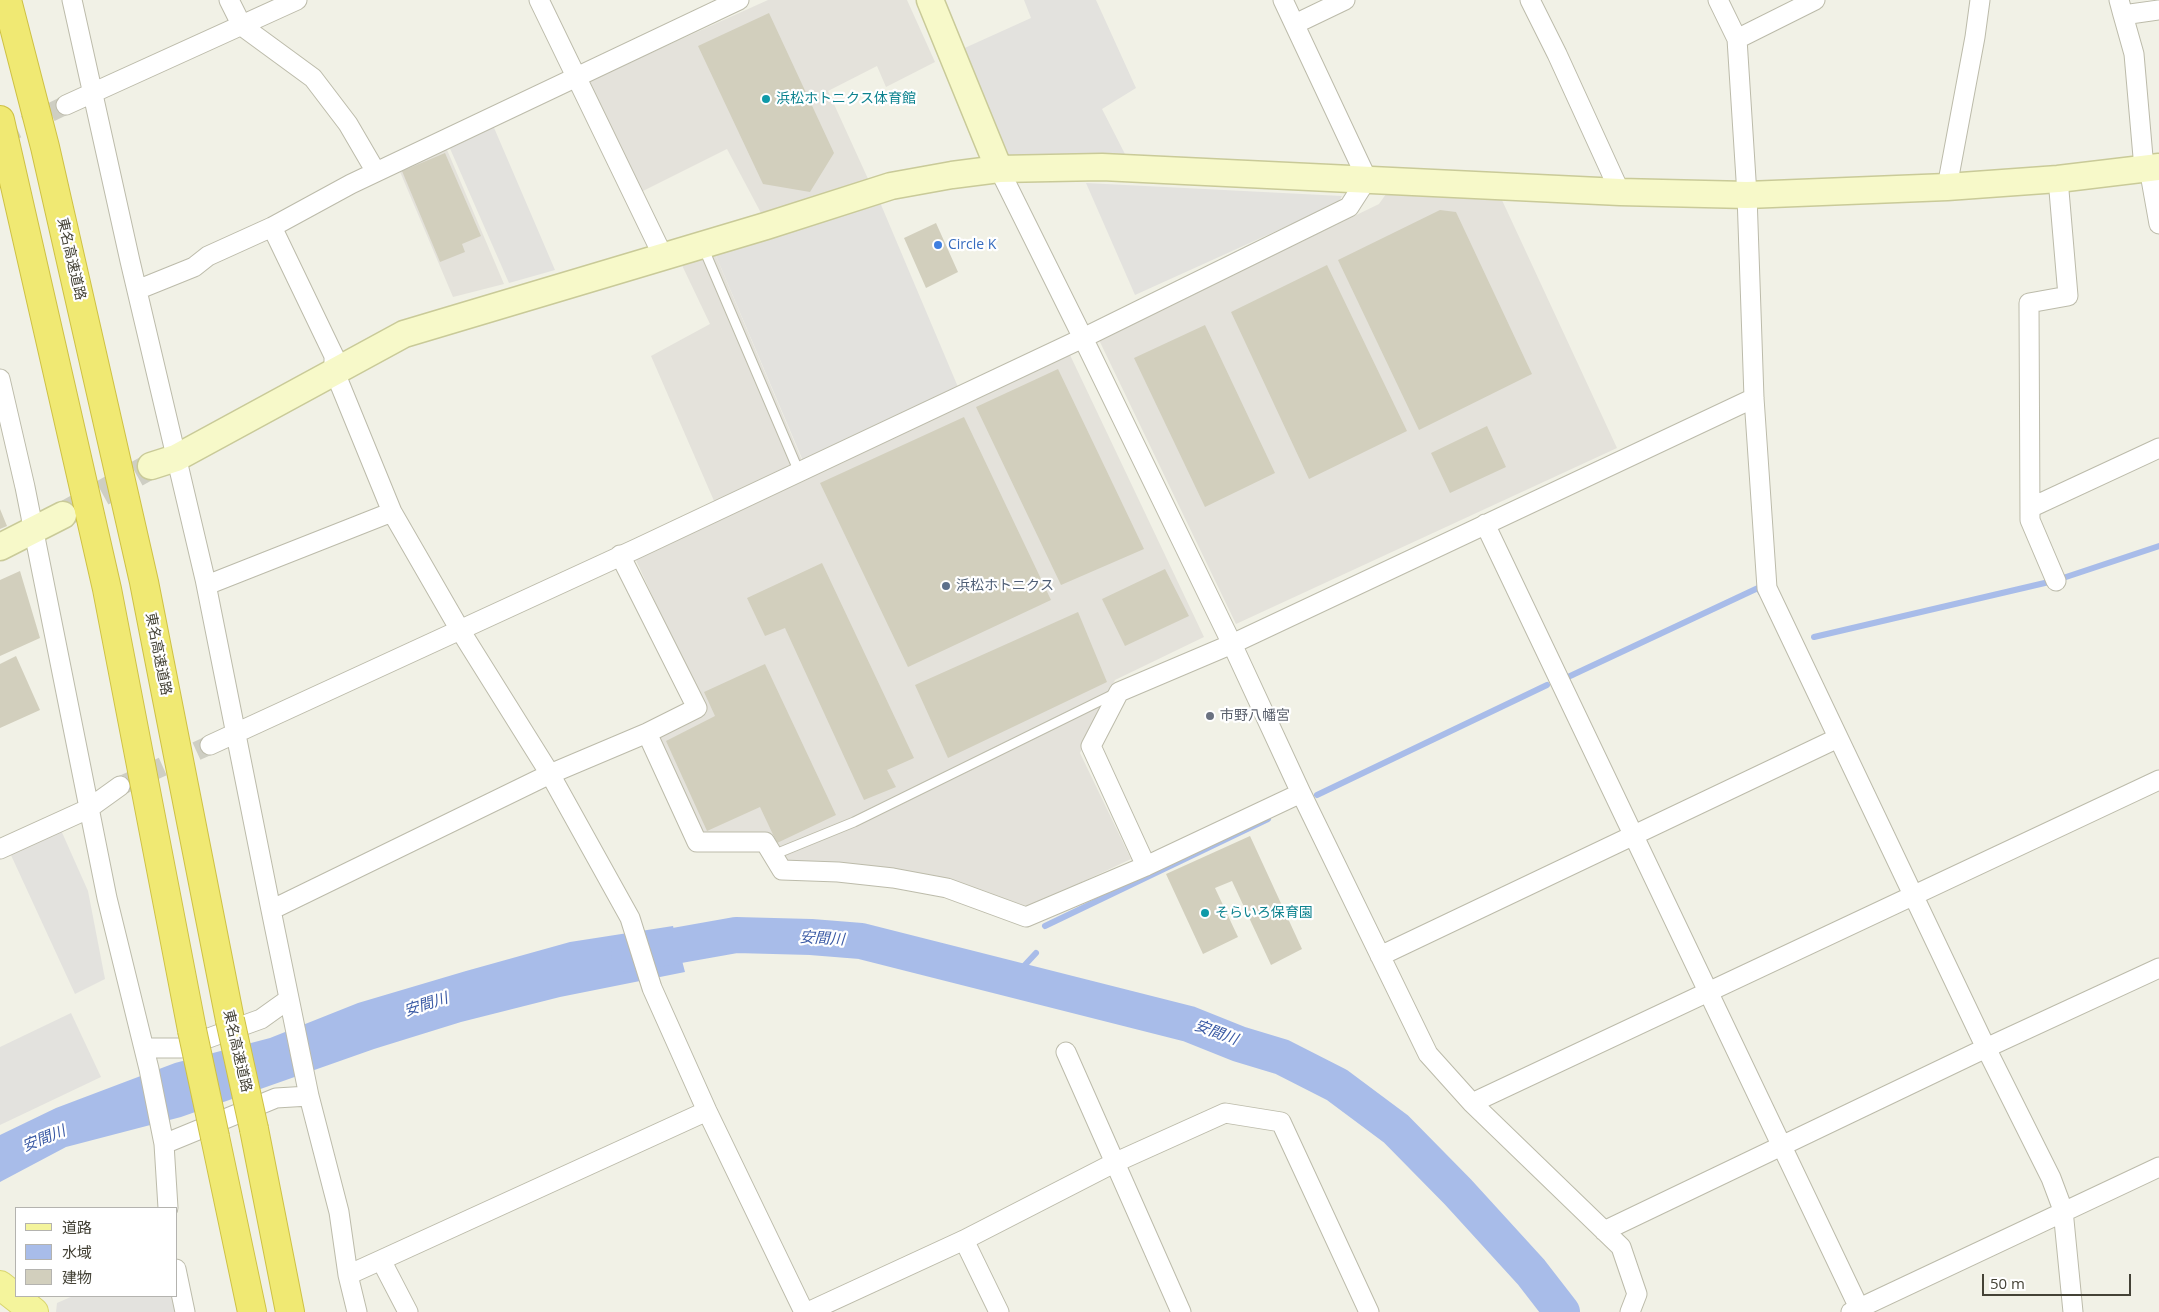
<!DOCTYPE html>
<html>
<head>
<meta charset="utf-8">
<style>
  body { margin:0 }
  #map { position:relative; width:2159px; height:1312px; overflow:hidden; background:#f1f1e6; font-family:"Open Sans","Noto Sans JP",sans-serif }
  canvas { display:block }
  .legend { position:absolute; left:15px; top:1207px; width:162px; height:90px; box-sizing:border-box; background:#fff; border:1px solid #b4b3af; margin:0; padding:6px 9px; list-style:none; font-size:15px; color:#444236 }
  .legend li { display:flex; align-items:center; gap:10px; height:25px }
  .legend b { width:25px; border:1px solid #b4b3af }
  .scale { position:absolute; left:1982px; top:1274px; width:149px; height:22px; box-sizing:border-box; border:2px solid #444236; border-top:0; padding-left:6px; font-size:15px; line-height:18px; white-space:nowrap; color:#444236; -webkit-text-stroke:4px #fff; paint-order:stroke }
</style>
</head>
<body>
<div id="map">
<canvas width="2159" height="1312"></canvas>
<ul class="legend">
<li><b style="height:6px;background:#f4f49c"></b>道路</li>
<li><b style="height:14px;background:#a8bce9"></b>水域</li>
<li><b style="height:14px;background:#d2cfbd"></b>建物</li>
</ul>
<div class="scale">50 m</div>
</div>
<script>
const c = document.querySelector('canvas').getContext('2d');
c.lineJoin = 'round';
function fill(path, color) { c.fillStyle = color; c.fill(path, 'evenodd'); }
const poly = rows => new Path2D(rows.map(r => 'M' + r).join(''));
function strokePath(path, color, width, dash) { c.strokeStyle = color; c.lineWidth = width; c.lineCap = dash ? 'butt' : 'round'; c.setLineDash(dash || []); c.stroke(path); }
function label(font, color, halo, rows, align = 'center') {
  c.font = font + ' "Open Sans","Noto Sans JP",sans-serif'; c.lineWidth = 4.5; c.setLineDash([]); c.textBaseline = 'middle'; c.strokeStyle = halo; c.fillStyle = color; for (const [text, x, y, turn = 0] of rows) {
    c.save(); c.translate(x, y); c.rotate((+turn || 0) * Math.PI / 180); c.textAlign = isNaN(turn) ? turn : align; if (halo) c.strokeText(text, 0, 0); c.fillText(text, 0, 0); c.restore();
  }
}
const industrial = poly([
  [768,0,907,0,935,62,886,87,877,66,828,91,869,181,761,213,727,149,637,194,586,82],
  [445,145,504,284,453,297,398,167],
  [1386,194,1501,198,1617,448,1236,624,1099,340,1379,204],
  [713,249,809,477,1070,355,1204,637,1115,680,1080,753,1131,859,1029,907,951,880,785,863,768,832,703,835,656,736,704,710,635,558,721,517,651,356,710,324,679,259]
]);
const parking = poly([
  [1024,0,1096,0,1136,88,1102,109,1126,156,1021,161,1007,155,958,51,1031,18],
  [492,123,555,270,509,283,448,144],
  [1086,183,1342,196,1338,203,1135,295],
  [879,200,958,387,803,461,713,249],
  [60,828,88,891,105,979,75,994,10,853],
  [71,1013,101,1077,0,1125,0,1047],
  [73,1296,173,1296,177,1312,56,1312,57,1303]
]);
const water = poly([
  [673,926,685,972,560,997,461,1022,374,1049,181,1117,66,1147,0,1182,0,1135,56,1108,175,1063,270,1038,358,1003,466,971,570,942]
]);
const stream = poly([
  [2063,578,2159,546],
  [1814,637,2049,582],
  [1568,677,1758,588,1761,593],
  [1317,795,1547,685],
  [1045,926,1268,819],
  [1011,980,1036,953]
]);
const river = poly([
  [629,954,736,935,811,937,861,941,1189,1024,1239,1044,1282,1057,1337,1085,1396,1129,1458,1192,1531,1272,1562,1312]
]);
const building = poly([
  [769,13,834,153,810,192,763,184,698,46],
  [445,153,481,236,462,244,465,252,440,262,402,171],
  [1440,210,1456,212,1532,374,1419,430,1338,260],
  [936,223,958,272,926,288,904,238],
  [1327,265,1407,431,1309,479,1231,312],
  [1205,325,1275,473,1205,507,1134,358],
  [1058,369,1144,549,1061,585,976,407],
  [964,417,1051,600,908,667,820,483],
  [1487,426,1506,467,1450,493,1431,453],
  [0,509,7,526,0,529],
  [822,563,914,758,887,770,896,787,864,800,785,628,765,636,747,598],
  [1165,569,1189,616,1125,646,1102,599],
  [20,571,40,638,0,656,0,580],
  [1078,612,1107,682,948,758,915,685],
  [16,656,40,710,0,728,0,664],
  [765,664,836,815,777,843,760,807,707,831,666,741,715,716,704,692],
  [1250,836,1302,949,1271,965,1232,881,1215,888,1238,937,1203,954,1166,874]
]);
const streetTunnel = poly([
  [0,137,66,105],
  [120,786,210,745]
]);
const secondaryTunnel = poly([
  [68,512,151,466]
]);
const lane = poly([
  [703,247,799,472],
  [773,855,854,822,1114,694]
]);
const street = poly([
  [72,0,130,261,205,579,271,910,309,1096,339,1212,348,1275,357,1312],
  [229,0,242,26,313,78,348,124,376,172],
  [539,0,663,256],
  [1530,0,1557,54,1620,192],
  [1718,0,1737,39,1747,195,1754,398,1767,588,1986,1048,2051,1178,2063,1210,2073,1312],
  [2119,0,2123,15,2159,10],
  [2123,15,2134,54,2143,157,2149,168,2159,224],
  [1295,24,1345,0],
  [1737,39,1815,0],
  [66,105,297,0],
  [999,169,1083,338,1232,644,1301,793,1428,1054,1472,1103,1621,1247,1637,1294,1630,1312],
  [1947,187,1975,37,1980,0],
  [272,227,334,356,334,370,392,512,460,630,550,774,630,918,652,988,707,1111,804,1312],
  [137,290,194,267,208,256,272,227,351,184,739,0],
  [0,379,25,487,107,898,149,1069,164,1144,168,1208],
  [2030,508,2159,448],
  [1485,524,1861,1312],
  [2056,581,2030,520,2029,303,2068,296,2058,179],
  [207,585,392,512],
  [647,733,697,842,765,842,782,870,838,872,893,878,947,888,1026,917,1146,866,1301,793],
  [210,745,638,548,1083,338,1349,207,1367,179,1283,0],
  [0,849,88,809,120,786],
  [1146,866,1091,746,1119,692,1232,644,1754,398],
  [271,910,550,774,647,733,697,708,620,555],
  [1380,956,1838,738],
  [144,1048,181,1048,261,1019,289,999],
  [1066,1052,1181,1312],
  [1472,1103,2159,780],
  [164,1144,276,1098,309,1096],
  [1604,1231,1986,1048,2159,968],
  [964,1240,999,1312],
  [381,1260,707,1111],
  [176,1269,185,1312],
  [348,1275,381,1260,408,1312],
  [808,1312,964,1240,1114,1163,1225,1113,1281,1122,1369,1312],
  [1851,1312,2159,1167]
]);
const secondary = poly([
  [930,0,999,169],
  [151,466,176,458,404,334,766,226,891,186,952,175,999,169,1102,167,1620,192,1747,195,1947,187,2058,179,2159,167],
  [0,547,63,515]
]);
const primary = poly([
  [0,1285,34,1312]
]);
const highway = poly([
  [7,0,45,147,144,582,230,1020],
  [0,120,107,589,192,1030],
  [254,1129,290,1312],
  [215,1137,252,1312]
]);
const highwayBridge = poly([
  [230,1020,254,1129],
  [192,1030,215,1137]
]);
const markers = [
  [766,99,5,"#0f9aa8"],
  [938,245,5,"#3f7fe0"],
  [946,586,5,"#5c6f8a"],
  [1210,716,5,"#6b7280"],
  [1205,913,5,"#0f9aa8"]
];
const cultureNames = [
  ["浜松ホトニクス体育館",776,99],
  ["そらいろ保育園",1215,913]
];
const shopNames = [
  ["Circle K",948,245]
];
const streetNames = [
  ["東名高速道路",71,259,77],
  ["東名高速道路",158,654,79],
  ["東名高速道路",237,1051,77]
];
const serviceNames = [
  ["浜松ホトニクス",956,586]
];
const worshipNames = [
  ["市野八幡宮",1220,716]
];
const waterNames = [
  ["安間川",822,939,3],
  ["安間川",426,1005,-18],
  ["安間川",1216,1033,20],
  ["安間川",44,1139,-22]
];
fill(industrial, '#e4e2db');
fill(parking, '#e3e2de');
fill(water, '#a8bce9');
strokePath(stream, '#a8bce9', 6);
strokePath(river, '#a8bce9', 36);
fill(building, '#d2cfbd');
strokePath(streetTunnel, '#cecec3', 19, [19, 9]);
strokePath(secondaryTunnel, '#cecec3', 26, [26, 13]);
strokePath(lane, '#bcbbaa', 11);
strokePath(street, '#bcbbaa', 21);
strokePath(secondary, '#c9ca98', 29);
strokePath(primary, '#d8d56e', 30);
strokePath(highway, '#cec144', 30);
strokePath(lane, '#fff', 9);
strokePath(street, '#fff', 19);
strokePath(secondary, '#f7f9c9', 26);
strokePath(primary, '#f4f49c', 28);
strokePath(highway, '#f0e973', 28);
strokePath(highwayBridge, '#cec144', 30, []);
strokePath(highwayBridge, '#f0e973', 28);
for (const [x, y, r, color] of markers) { const dot = new Path2D(); dot.arc(x, y, r, 0, 2 * Math.PI); c.fillStyle = color; c.fill(dot); strokePath(dot, '#fff', 2); }
label('14px', '#0d838f', '#fff', cultureNames, 'left');
label('14px', '#366cbe', '#fff', shopNames, 'left');
label('14px', '#444236', '#fff', streetNames);
label('14px', '#4e5e75', '#fff', serviceNames, 'left');
label('14px', '#5b616d', '#fff', worshipNames, 'left');
label('italic 15px', '#3a5aa5', '#fff', waterNames);
</script>
</body>
</html>
